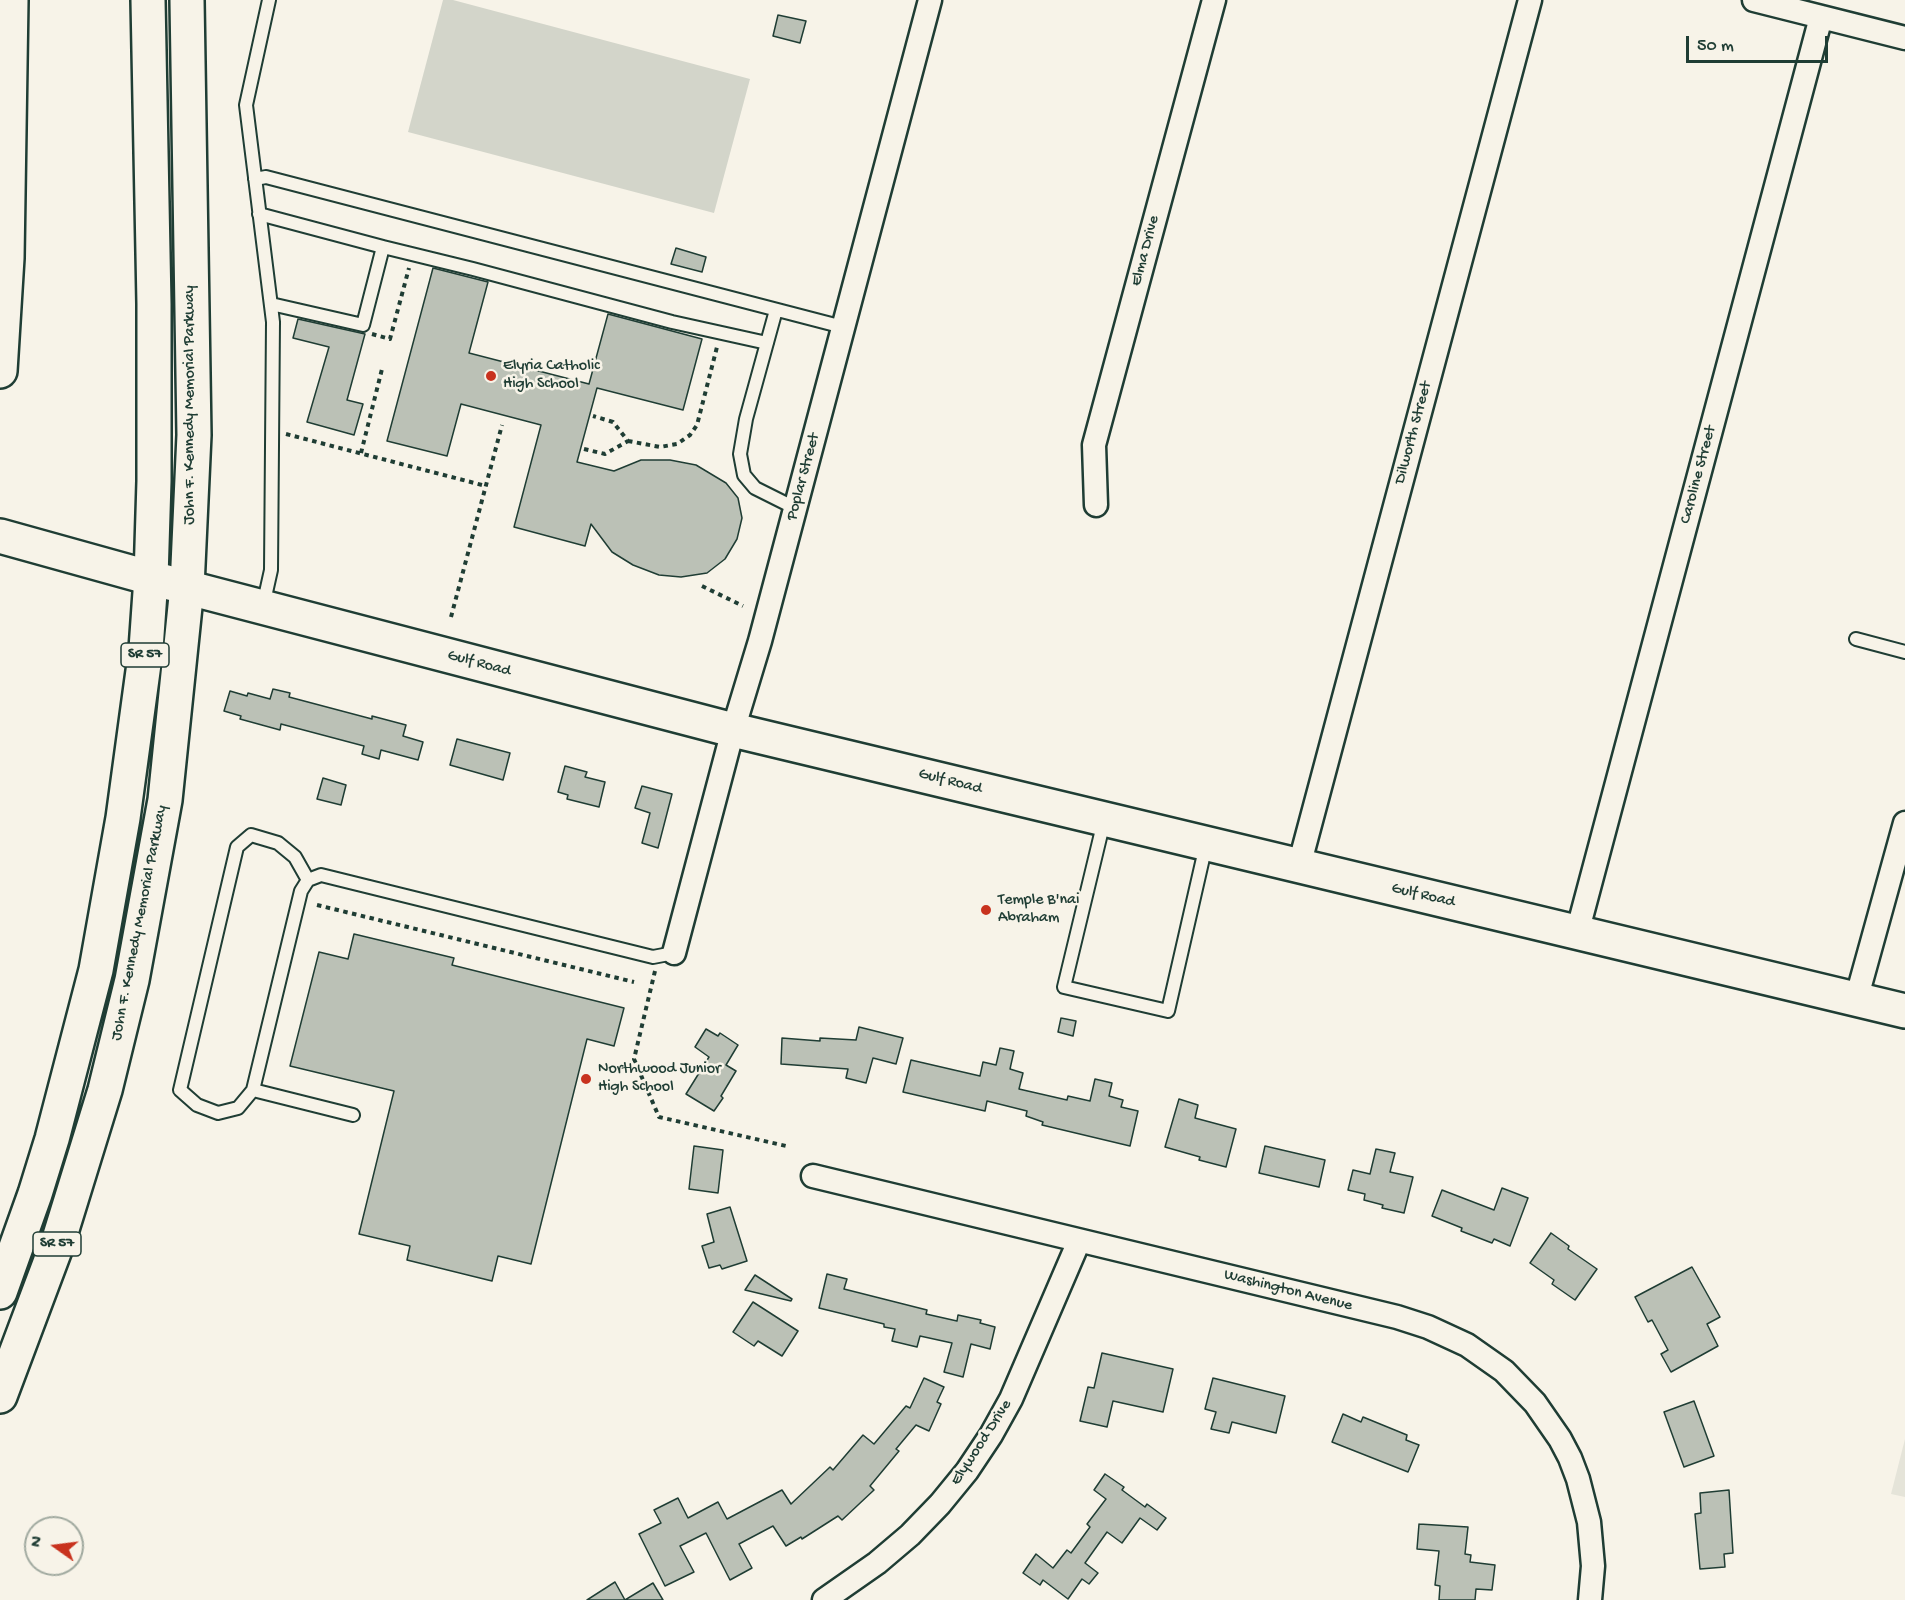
<!DOCTYPE html>
<html>
<head>
<meta charset="utf-8">
<style>
  body { margin:0 }
  #map { position:relative; width:1905px; height:1600px; overflow:hidden; background:#f7f3e8; font-family:"Gochi Hand",sans-serif }
  canvas { display:block }
  .north { position:absolute; left:24px; top:1516px; width:60px; height:60px; box-sizing:border-box; background:#f7f3e8; border:2px solid #a1aaa0; border-radius:50%; rotate:284deg; font-size:16px; font-weight:700; line-height:24px; text-align:center; color:#1f3d34 }
  .north::after { content:''; display:block; margin:auto; width:21px; height:27px; background:#c8321e; clip-path:polygon(50% 0,100% 100%,50% 72%,0 100%) }
  .scale { position:absolute; left:1686px; top:36px; width:142px; height:27px; box-sizing:border-box; border:3px solid #1f3d34; border-top:0; padding-left:8px; font-size:18px; line-height:21px; white-space:nowrap; color:#1f3d34; -webkit-text-stroke:4px #f7f3e8; paint-order:stroke }
</style>
</head>
<body>
<div id="map">
<canvas width="1905" height="1600"></canvas>
<div class="north">N</div>
<div class="scale">50 m</div>
</div>
<script>
const c = document.querySelector('canvas').getContext('2d');
c.lineJoin = 'round';
function fill(path, color) { c.fillStyle = color; c.fill(path, 'evenodd'); }
const poly = rows => new Path2D(rows.map(r => 'M' + r).join(''));
function strokePath(path, color, width, dash) { c.strokeStyle = color; c.lineWidth = width; c.lineCap = dash ? 'butt' : 'round'; c.setLineDash(dash || []); c.stroke(path); }
function label(font, color, halo, rows, align = 'center') {
  c.font = font + ' "Gochi Hand",sans-serif'; c.lineWidth = 5; c.setLineDash([]); c.textBaseline = 'middle'; c.strokeStyle = halo; c.fillStyle = color; for (const [text, x, y, turn = 0] of rows) {
    c.save(); c.translate(x, y); c.rotate((+turn || 0) * Math.PI / 180); c.textAlign = isNaN(turn) ? turn : align; if (halo) c.strokeText(text, 0, 0); c.fillText(text, 0, 0); c.restore();
  }
}
const built = poly([
  [1905,1439,1905,1497,1891,1494]
]);
const green = poly([
  [443,0,453,0,750,79,714,213,408,132]
]);
const building = poly([
  [778,15,806,21,800,43,773,36,778,15],
  [676,248,706,257,702,272,671,264,676,248],
  [433,268,488,282,469,353,589,384,608,314,702,339,683,410,597,388,577,462,614,471,641,460,670,460,696,465,726,483,738,498,742,518,737,539,725,559,707,573,681,577,659,575,633,565,612,552,591,524,585,546,514,527,541,425,461,404,447,456,387,441,433,268],
  [298,319,365,334,347,400,363,404,354,435,307,422,329,347,293,338,298,319],
  [273,689,290,693,289,697,372,719,372,716,406,725,403,736,423,742,418,760,381,750,379,759,362,754,364,746,281,724,280,730,240,719,241,716,224,711,230,691,247,696,248,693,270,699,273,689],
  [457,739,510,753,503,780,450,765,457,739],
  [565,766,587,772,585,777,605,782,599,807,567,799,568,795,558,792,565,766],
  [323,778,346,785,341,805,317,799,323,778],
  [642,786,672,794,658,848,642,843,650,813,635,808,642,786],
  [354,934,454,958,452,965,624,1008,614,1046,587,1039,531,1264,498,1256,492,1281,407,1260,410,1246,359,1234,394,1091,290,1066,319,952,348,959,354,934],
  [1061,1018,1076,1021,1073,1036,1058,1032,1061,1018],
  [859,1027,903,1038,896,1064,873,1058,866,1083,846,1078,848,1069,781,1064,782,1038,820,1041,820,1038,856,1040,859,1027],
  [706,1029,718,1036,720,1033,738,1045,726,1065,736,1071,721,1096,723,1098,714,1111,686,1094,709,1057,695,1047,706,1029],
  [1000,1048,1014,1051,1010,1069,1023,1073,1019,1089,1067,1100,1068,1096,1090,1101,1095,1079,1112,1083,1109,1096,1123,1100,1121,1107,1138,1111,1130,1146,1042,1125,1043,1122,1026,1116,1027,1111,987,1101,985,1111,903,1092,911,1060,980,1076,983,1062,996,1065,1000,1048],
  [1179,1099,1198,1105,1195,1118,1236,1129,1226,1167,1199,1160,1200,1157,1165,1147,1179,1099],
  [694,1146,723,1150,718,1193,689,1189,694,1146],
  [1265,1146,1325,1160,1319,1187,1259,1173,1265,1146],
  [1376,1149,1395,1153,1390,1172,1413,1177,1404,1213,1382,1208,1383,1205,1364,1200,1365,1194,1348,1190,1353,1170,1370,1174,1376,1149],
  [1502,1188,1528,1198,1510,1246,1494,1239,1492,1243,1461,1231,1462,1228,1432,1216,1442,1190,1494,1210,1502,1188],
  [730,1207,747,1261,722,1269,720,1265,709,1268,702,1246,714,1242,707,1214,730,1207],
  [1551,1233,1569,1246,1568,1249,1597,1269,1575,1300,1552,1284,1554,1280,1530,1263,1551,1233],
  [1692,1267,1720,1317,1707,1324,1718,1346,1671,1372,1661,1354,1668,1350,1652,1320,1648,1322,1635,1297,1692,1267],
  [827,1274,847,1279,844,1289,927,1310,926,1314,957,1321,958,1315,981,1320,980,1323,995,1327,990,1349,971,1344,963,1377,944,1372,952,1343,920,1336,917,1347,892,1341,895,1329,884,1327,884,1324,819,1308,827,1274],
  [755,1275,792,1299,791,1301,745,1290,755,1275],
  [753,1302,798,1331,782,1356,758,1341,754,1346,733,1332,753,1302],
  [1102,1353,1173,1369,1163,1412,1113,1401,1107,1427,1080,1421,1088,1387,1094,1388,1102,1353],
  [924,1378,944,1387,937,1402,941,1404,929,1431,916,1425,896,1449,899,1451,870,1486,874,1490,842,1520,838,1516,802,1539,801,1537,786,1546,773,1526,739,1544,752,1568,730,1580,706,1533,680,1546,694,1572,665,1586,639,1534,661,1523,654,1510,678,1498,688,1518,718,1502,727,1519,782,1490,791,1504,830,1467,833,1470,863,1435,874,1444,906,1406,910,1408,924,1378],
  [1213,1378,1285,1396,1276,1433,1232,1422,1229,1433,1211,1429,1216,1412,1205,1409,1213,1378],
  [1694,1401,1714,1456,1684,1467,1664,1412,1694,1401],
  [1343,1414,1361,1422,1363,1417,1407,1435,1406,1440,1419,1445,1408,1472,1332,1442,1343,1414],
  [1105,1474,1124,1487,1122,1490,1145,1507,1147,1504,1166,1518,1157,1530,1140,1518,1122,1543,1107,1532,1085,1563,1098,1573,1089,1584,1082,1579,1068,1599,1043,1580,1040,1585,1023,1573,1036,1554,1053,1568,1067,1550,1071,1553,1090,1527,1087,1524,1106,1499,1094,1490,1105,1474],
  [1729,1490,1733,1553,1724,1554,1725,1567,1700,1569,1695,1514,1701,1513,1700,1493,1729,1490],
  [1419,1524,1468,1527,1465,1554,1471,1555,1470,1562,1495,1565,1492,1590,1476,1589,1475,1600,1439,1600,1440,1586,1435,1585,1439,1551,1417,1549,1419,1524],
  [615,1582,625,1600,653,1583,663,1600,587,1600,615,1582]
]);
const path = poly([
  [372,334,390,339,409,268],
  [286,434,486,486],
  [628,441,660,447,677,444,690,435,697,425,717,347],
  [584,449,605,454,628,441,613,422,593,416],
  [361,453,382,369],
  [702,586,743,606],
  [451,617,502,425],
  [317,905,634,982],
  [655,971,634,1059,659,1117,786,1146]
]);
const lane = poly([
  [255,179,266,177,843,327],
  [259,214,383,247,363,325,271,304],
  [383,247,473,269,672,322,767,343],
  [776,310,746,419,740,454,744,475,755,488,795,508],
  [263,606,271,570,273,322,246,105,269,0],
  [1856,639,1905,652],
  [1104,821,1064,987,1168,1011,1206,845],
  [253,1090,238,1108,218,1113,197,1105,180,1090,237,847,251,835,278,843,295,857,308,880],
  [353,1115,253,1090,301,891,308,880,321,875,653,957,674,953]
]);
const street = poly([
  [1754,0,1905,38],
  [1096,505,1094,445,1214,0],
  [1299,866,1530,0],
  [1577,933,1821,17],
  [674,953,733,730,760,641,930,0],
  [1856,1000,1905,823],
  [813,1176,1397,1317,1428,1327,1467,1345,1504,1371,1535,1403,1560,1439,1570,1458,1578,1479,1589,1522,1593,1566,1590,1600],
  [824,1600,877,1563,910,1535,940,1504,967,1471,991,1435,1011,1399,1079,1241]
]);
const secondary = poly([
  [0,536,151,578,733,730,1905,1011]
]);
const highway = poly([
  [0,371,7,258,11,0],
  [0,1292,35,1194,52,1139,96,970,123,818,146,649,151,578,154,481,154,304,148,0],
  [0,1396,59,1239,105,1090,132,980,165,800,187,587,194,435,187,0]
]);
const markers = [
  [491,376,6,"#c8321e"],
  [986,910,6,"#c8321e"],
  [586,1079,6,"#c8321e"]
];
const shields = [
  [145,655,48],
  [57,1244,48]
];
const shieldNames = [
  ["SR 57",145,655],
  ["SR 57",57,1244]
];
const streetNames = [
  ["Elma Drive",1146,251,-75],
  ["John F. Kennedy Memorial Parkway",191,405,-90],
  ["Dilworth Street",1414,433,-75],
  ["Caroline Street",1699,475,-75],
  ["Poplar Street",804,477,-75],
  ["Gulf Road",479,664,15],
  ["Gulf Road",950,782,14],
  ["Gulf Road",1423,896,13],
  ["John F. Kennedy Memorial Parkway",140,923,-79],
  ["Washington Avenue",1288,1291,14],
  ["Elywood Drive",982,1443,-57]
];
const poiNames = [
  ["Elyria Catholic",503,367],
  ["High School",503,385],
  ["Temple B'nai",998,901],
  ["Abraham",998,919],
  ["Northwood Junior",598,1070],
  ["High School",598,1088]
];
fill(built, '#e5e4d9');
fill(green, '#d3d5ca');
fill(building, '#bbc1b6');
strokePath(building, '#1f3d34', 1.5);
strokePath(lane, '#1f3d34', 16);
strokePath(street, '#1f3d34', 27);
strokePath(secondary, '#1f3d34', 38);
strokePath(highway, '#1f3d34', 38);
strokePath(path, '#1f3d34', 4, [4.5, 4.5]);
strokePath(lane, '#f7f3e8', 12);
strokePath(street, '#f7f3e8', 22);
strokePath(secondary, '#f7f3e8', 33);
strokePath(highway, '#f7f3e8', 33);
for (const [x, y, r, color] of markers) { const dot = new Path2D(); dot.arc(x, y, r, 0, 2 * Math.PI); c.fillStyle = color; c.fill(dot); strokePath(dot, '#f7f3e8', 2); }
for (const [x, y, w] of shields) { const box = new Path2D(); box.roundRect(x - w / 2, y - 12, w, 24, 4.5); c.fillStyle = '#f7f3e8'; c.fill(box); strokePath(box, '#1f3d34', 1.5); }
label('bold 15px', '#1f3d34', null, shieldNames);
label('16px', '#1f3d34', '#f7f3e8', streetNames);
label('16px', '#1f3d34', '#f7f3e8', poiNames, 'left');
</script>
</body>
</html>
